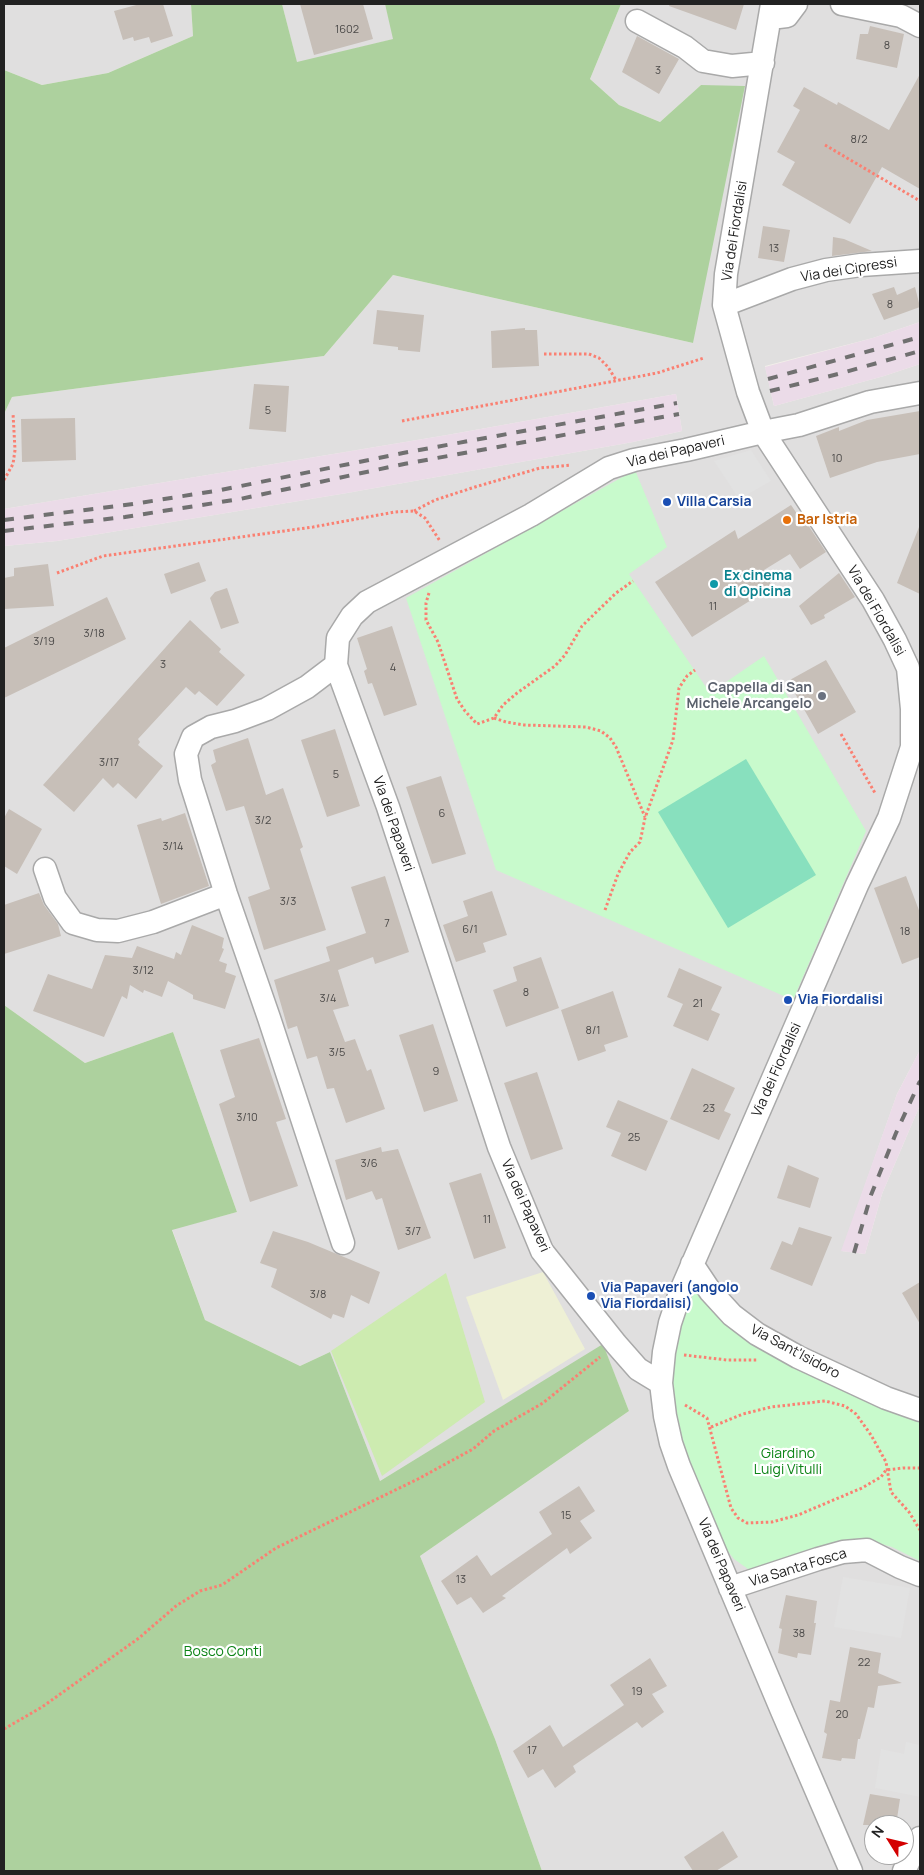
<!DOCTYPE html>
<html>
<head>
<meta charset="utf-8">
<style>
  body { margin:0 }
  #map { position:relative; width:924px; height:1875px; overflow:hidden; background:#f2efe9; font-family:Manrope,sans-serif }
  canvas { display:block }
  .frame { position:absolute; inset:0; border:5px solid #222; pointer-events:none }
  .north { position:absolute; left:864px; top:1815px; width:50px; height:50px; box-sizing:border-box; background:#fff; border:1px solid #a7a7a7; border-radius:50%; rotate:306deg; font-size:14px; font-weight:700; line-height:20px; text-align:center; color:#222 }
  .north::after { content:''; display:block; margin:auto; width:18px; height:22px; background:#d40000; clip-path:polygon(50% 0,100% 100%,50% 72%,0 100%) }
</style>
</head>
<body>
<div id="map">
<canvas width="924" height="1875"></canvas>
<div class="frame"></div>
<div class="north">N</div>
</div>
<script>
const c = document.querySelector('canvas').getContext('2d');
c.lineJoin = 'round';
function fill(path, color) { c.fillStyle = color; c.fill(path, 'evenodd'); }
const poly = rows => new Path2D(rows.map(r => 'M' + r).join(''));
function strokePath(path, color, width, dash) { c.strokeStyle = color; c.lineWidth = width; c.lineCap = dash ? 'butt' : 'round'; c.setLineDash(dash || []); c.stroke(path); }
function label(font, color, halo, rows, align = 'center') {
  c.font = font + ' Manrope,sans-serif'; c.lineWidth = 4.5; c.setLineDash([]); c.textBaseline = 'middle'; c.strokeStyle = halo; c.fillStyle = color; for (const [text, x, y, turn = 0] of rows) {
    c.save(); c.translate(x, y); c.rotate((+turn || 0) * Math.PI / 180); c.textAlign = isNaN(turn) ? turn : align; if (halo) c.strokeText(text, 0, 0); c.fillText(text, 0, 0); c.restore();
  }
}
const residential = poly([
  [4,4,191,4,193,36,108,73,42,85,4,70],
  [282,4,385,4,394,39,297,63],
  [621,4,920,4,920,322,873,338,765,366,774,406,884,376,920,364,920,1050,897,1094,842,1251,865,1254,882,1194,920,1105,920,1871,542,1871,495,1739,420,1556,629,1411,603,1345,380,1481,330,1352,300,1366,205,1320,172,1229,237,1212,173,1032,85,1063,4,1005,4,546,57,541,347,493,633,442,682,431,676,394,447,435,4,509,4,414,12,397,324,356,393,275,693,343,701,85,660,122,619,105,590,79],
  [874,1825,904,1825,904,1855,874,1855]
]);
const industrial = poly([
  [920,322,920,364,884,376,774,406,765,367,873,338],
  [676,394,682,431,633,442,347,493,57,541,4,546,4,509,447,435],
  [920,1050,920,1105,882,1194,865,1254,841,1251,897,1094]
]);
const farmland = poly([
  [543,1272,585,1349,503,1400,466,1297]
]);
const grass = poly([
  [446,1273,485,1402,382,1476,331,1351]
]);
const forest = poly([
  [191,4,282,4,297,62,393,39,385,4,621,4,590,79,619,105,660,122,701,85,745,86,693,343,393,275,324,356,12,397,4,414,4,70,42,85,108,73,193,36],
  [4,1005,85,1063,173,1032,237,1212,172,1230,205,1320,300,1366,330,1352,380,1481,603,1344,629,1411,420,1556,495,1739,542,1871,4,1871]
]);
const park = poly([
  [635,470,667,547,629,574,710,693,764,656,866,831,793,1000,496,870,406,598],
  [695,1292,886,1408,920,1421,920,1561,892,1547,868,1540,758,1569,748,1569,734,1559,726,1549,709,1513,676,1428,671,1393,676,1332,691,1293]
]);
const pitch = poly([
  [746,759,816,875,728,928,658,812]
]);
const parking = poly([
  [751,450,771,481,739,499,714,461],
  [843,1577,910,1588,901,1638,834,1627],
  [906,1742,920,1745,920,1797,875,1788,881,1749,904,1754]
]);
const building = poly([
  [140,4,163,4,173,36,151,43,149,37,134,41,133,37,123,40,114,11],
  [300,4,363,4,373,39,314,55],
  [670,4,744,4,736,30,669,6],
  [870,26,904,34,897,68,856,59,860,34,868,34],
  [637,36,679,59,659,94,622,72],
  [920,74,920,189,882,167,850,224,782,185,795,162,777,152,800,110,793,106,804,87,837,105,838,102,889,130],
  [763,226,790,230,784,262,758,258],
  [833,237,844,239,872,251,832,256],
  [894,287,897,295,915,287,920,307,884,320,872,294],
  [377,310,424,315,420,352,398,350,398,347,373,344],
  [525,328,525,330,537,330,539,366,492,368,491,331],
  [254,384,289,386,286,432,249,429],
  [920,411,920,454,877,462,830,478,816,436,839,427,839,431,867,420],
  [75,418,76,460,22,462,21,419],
  [791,505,804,524,806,522,826,552,800,569,790,554,764,570,772,587,692,637,655,582,735,530,738,539],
  [919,527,920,527,920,594,897,583],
  [199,562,206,581,171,594,164,574],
  [48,564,54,606,4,609,4,578,14,576,14,568],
  [839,573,855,597,824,615,825,618,811,625,799,606],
  [227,588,239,623,221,629,210,598,215,592],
  [107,597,126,639,4,698,4,648],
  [190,620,221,649,219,652,245,675,217,706,199,691,195,695,186,687,138,739,140,742,138,745,163,766,136,799,118,783,113,788,103,778,74,812,43,785],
  [392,626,417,705,384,716,372,683,368,684,364,671,367,669,357,638],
  [826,660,856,712,818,734,788,681],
  [335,729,360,806,327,817,301,740],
  [248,738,266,795,283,788,303,847,300,849,326,930,264,950,248,897,270,889,244,806,226,811,211,765,216,762,213,750],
  [441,776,466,854,432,864,406,787],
  [9,809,42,829,17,874,4,866,4,818],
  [185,813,209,886,161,904,137,825,161,818,162,821],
  [385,876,409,952,375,964,373,957,338,970,349,1006,333,1010,345,1042,355,1039,367,1071,371,1069,385,1109,346,1123,334,1088,327,1089,317,1056,307,1059,297,1026,288,1029,274,980,330,961,326,947,366,933,351,887],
  [906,876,920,913,920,957,902,964,874,888],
  [492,891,507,935,483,943,486,952,456,962,443,925,468,916,463,901],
  [39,893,44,905,58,924,61,936,4,954,4,905],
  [192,925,224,938,222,948,224,949,219,961,227,964,225,972,236,976,225,1009,193,999,193,995,168,981,162,997,144,990,143,993,130,985,127,999,122,996,104,1037,33,1011,48,974,92,989,105,955,132,958,137,946,174,959,176,952,181,955],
  [541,957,559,1008,506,1027,493,990,517,981,513,967],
  [679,968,722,987,711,1010,720,1014,708,1041,673,1026,683,1004,667,997],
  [613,991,628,1037,604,1045,606,1051,578,1061,561,1010],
  [433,1024,458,1101,424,1112,399,1035],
  [259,1038,286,1119,276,1122,298,1186,250,1202,219,1104,235,1097,220,1050],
  [692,1068,735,1088,724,1111,731,1114,719,1140,670,1119],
  [537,1072,563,1149,531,1160,504,1083],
  [618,1100,668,1121,646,1171,611,1156,621,1133,606,1127],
  [381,1147,382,1152,398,1149,431,1238,398,1250,382,1198,376,1200,372,1191,346,1200,335,1160],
  [788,1165,819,1178,810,1208,777,1198],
  [481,1173,506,1248,474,1259,449,1183],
  [799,1227,832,1237,812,1286,770,1269,782,1241,792,1245],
  [273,1231,308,1242,380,1272,369,1304,351,1295,344,1318,333,1314,331,1319,271,1287,277,1269,260,1263],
  [920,1282,920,1324,902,1293],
  [579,1486,595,1511,580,1521,592,1538,570,1554,567,1548,502,1596,506,1598,483,1613,471,1597,457,1605,441,1581,477,1555,491,1576,552,1534,539,1512],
  [786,1595,817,1601,814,1623,816,1623,811,1655,798,1653,797,1658,778,1653,782,1629,779,1628],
  [850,1647,881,1653,878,1673,902,1683,878,1686,874,1708,868,1707,860,1739,858,1739,855,1759,842,1758,841,1761,822,1758,827,1734,824,1732,830,1700,840,1702],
  [650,1658,667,1686,652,1694,664,1712,642,1728,637,1722,573,1766,576,1772,555,1788,543,1769,528,1778,513,1751,550,1725,563,1747,624,1705,610,1685],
  [870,1794,900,1799,896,1825,863,1825],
  [723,1831,738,1857,716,1871,693,1871,684,1857]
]);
const path = poly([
  [825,145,920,201],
  [544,354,589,354,599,358,608,367,616,380],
  [402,421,657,373,704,358],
  [4,480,13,464,15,450,13,413],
  [414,511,435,500,475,487,540,468,571,465],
  [57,573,103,556,313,527,395,512,414,511,425,518,440,541],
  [429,593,426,603,426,620,438,642,457,699,465,711,477,724,494,718,503,705,517,693,555,666,565,655,582,626,616,593,633,581],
  [494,718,506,722,524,725,586,727,601,731,610,738,616,747,645,817],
  [841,734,875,793],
  [605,910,618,874,630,852,640,842,645,818,673,740,679,688,687,676,695,670],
  [684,1355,727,1360,758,1360],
  [685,1405,707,1418,731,1508,738,1518,747,1523,772,1522,798,1515,862,1488,881,1477,886,1470,903,1468,920,1468],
  [711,1427,743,1414,771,1407,825,1401,845,1406,856,1414,871,1435,886,1462,891,1492,909,1512,920,1530],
  [4,1729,42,1707,139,1638,176,1606,200,1591,222,1585,276,1548,418,1479,473,1449,494,1431,543,1403,600,1357]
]);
const minor = poly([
  [772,4,726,274,724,305,748,392,763,432,873,600,895,640,908,668,912,709,912,747,889,818,857,885,680,1293,670,1323,664,1352,661,1383,665,1416,671,1443,679,1466,782,1711,851,1871],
  [842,4,901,16,920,26],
  [770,18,787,16,796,4],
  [637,21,685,47,703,61,732,66,763,63],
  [724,305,792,279,826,270,861,265,920,261],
  [336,665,307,687,267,709,235,721,211,727,193,737,186,754,190,780,226,894,269,1018,343,1243],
  [45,869,55,898,73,923,97,930,118,931,153,922,226,894],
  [692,1264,710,1291,732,1315,757,1334,798,1357,886,1398,920,1410],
  [661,1383,638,1369,616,1344,542,1251,499,1147,388,807,336,665,338,638,352,616,367,602,531,515,609,468,634,460,686,450,763,432,799,425,870,402,920,393],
  [730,1588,818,1559,843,1552,867,1550,900,1567,920,1575],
  [904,1871,920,1838]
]);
const rail = poly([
  [768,379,920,337],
  [770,391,838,374,920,351],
  [4,520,133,504,221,490,403,453,677,403],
  [4,531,125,517,240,499,404,464,679,414],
  [854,1253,871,1195,896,1133,920,1081]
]);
const markers = [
  [667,502,5,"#1a4fb4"],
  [787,520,5,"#e8710a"],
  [714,584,5,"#0f9aa8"],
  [822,696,5,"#6b7280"],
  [788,1000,5,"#1a4fb4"],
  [591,1296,5,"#1a4fb4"]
];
const numberNames = [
  ["1602",347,30],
  ["8",887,46],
  ["3",658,71],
  ["8/2",859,140],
  ["13",774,249],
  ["8",890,305],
  ["5",268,411],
  ["10",837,459],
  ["11",713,607],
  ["3/18",94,634],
  ["3/19",44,642],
  ["3",163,665],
  ["4",393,668],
  ["3/17",109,763],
  ["5",336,775],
  ["6",442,814],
  ["3/2",263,821],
  ["3/14",173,847],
  ["3/3",288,902],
  ["7",387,924],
  ["6/1",470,930],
  ["18",905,932],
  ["3/12",143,971],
  ["8",526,993],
  ["3/4",328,999],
  ["21",698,1004],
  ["8/1",593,1031],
  ["3/5",337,1053],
  ["9",436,1072],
  ["23",709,1109],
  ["3/10",247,1118],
  ["25",634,1138],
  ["3/6",369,1164],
  ["11",487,1220],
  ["3/7",413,1232],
  ["3/8",318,1295],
  ["15",566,1516],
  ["13",461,1580],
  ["38",799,1634],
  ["22",864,1663],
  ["19",637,1692],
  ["20",842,1715],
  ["17",532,1751]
];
const streetNames = [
  ["Via dei Fiordalisi",735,231,-81],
  ["Via dei Cipressi",849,270,-9],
  ["Via dei Papaveri",676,452,-13],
  ["Via dei Fiordalisi",876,611,60],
  ["Via dei Papaveri",393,824,71],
  ["Via dei Fiordalisi",777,1070,-66],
  ["Via dei Papaveri",525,1206,66],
  ["Via Sant'Isidoro",795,1352,28],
  ["Via dei Papaveri",721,1565,67],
  ["Via Santa Fosca",798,1568,-17]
];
const transitNames = [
  ["Villa Carsia",677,502],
  ["Via Fiordalisi",798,1000],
  ["Via Papaveri (angolo",601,1288],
  ["Via Fiordalisi)",601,1304]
];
const foodNames = [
  ["Bar Istria",797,520]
];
const cultureNames = [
  ["Ex cinema",724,576],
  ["di Opicina",724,592]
];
const worshipNames = [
  ["Cappella di San",812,688],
  ["Michele Arcangelo",812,704]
];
const parkNames = [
  ["Giardino",788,1454],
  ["Luigi Vitulli",788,1470],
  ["Bosco Conti",223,1652]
];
fill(residential, '#e0dfdf');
fill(industrial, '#ebdbe8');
fill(farmland, '#eef0d5');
fill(grass, '#cdebb0');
fill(forest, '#add19e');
fill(park, '#c8facc');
fill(pitch, '#88e0be');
fill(parking, '#e2e2e2');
fill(building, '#c7bfb8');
strokePath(minor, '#a9a9a9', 25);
strokePath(path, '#fa8072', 3, [2.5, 2.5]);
strokePath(minor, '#fff', 22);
strokePath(rail, '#707070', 4, [10, 10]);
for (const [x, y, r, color] of markers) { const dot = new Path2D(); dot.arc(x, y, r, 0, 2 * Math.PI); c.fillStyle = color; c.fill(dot); strokePath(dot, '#fff', 2); }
label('11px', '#4b4948', null, numberNames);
label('14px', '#222', '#fff', streetNames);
label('bold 14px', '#164399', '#fff', transitNames, 'left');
label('bold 14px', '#c56008', '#fff', foodNames, 'left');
label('bold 14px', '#0d838f', '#fff', cultureNames, 'left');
label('bold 14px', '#5b616d', '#fff', worshipNames, 'right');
label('14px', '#0c8416', '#fff', parkNames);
</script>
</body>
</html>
